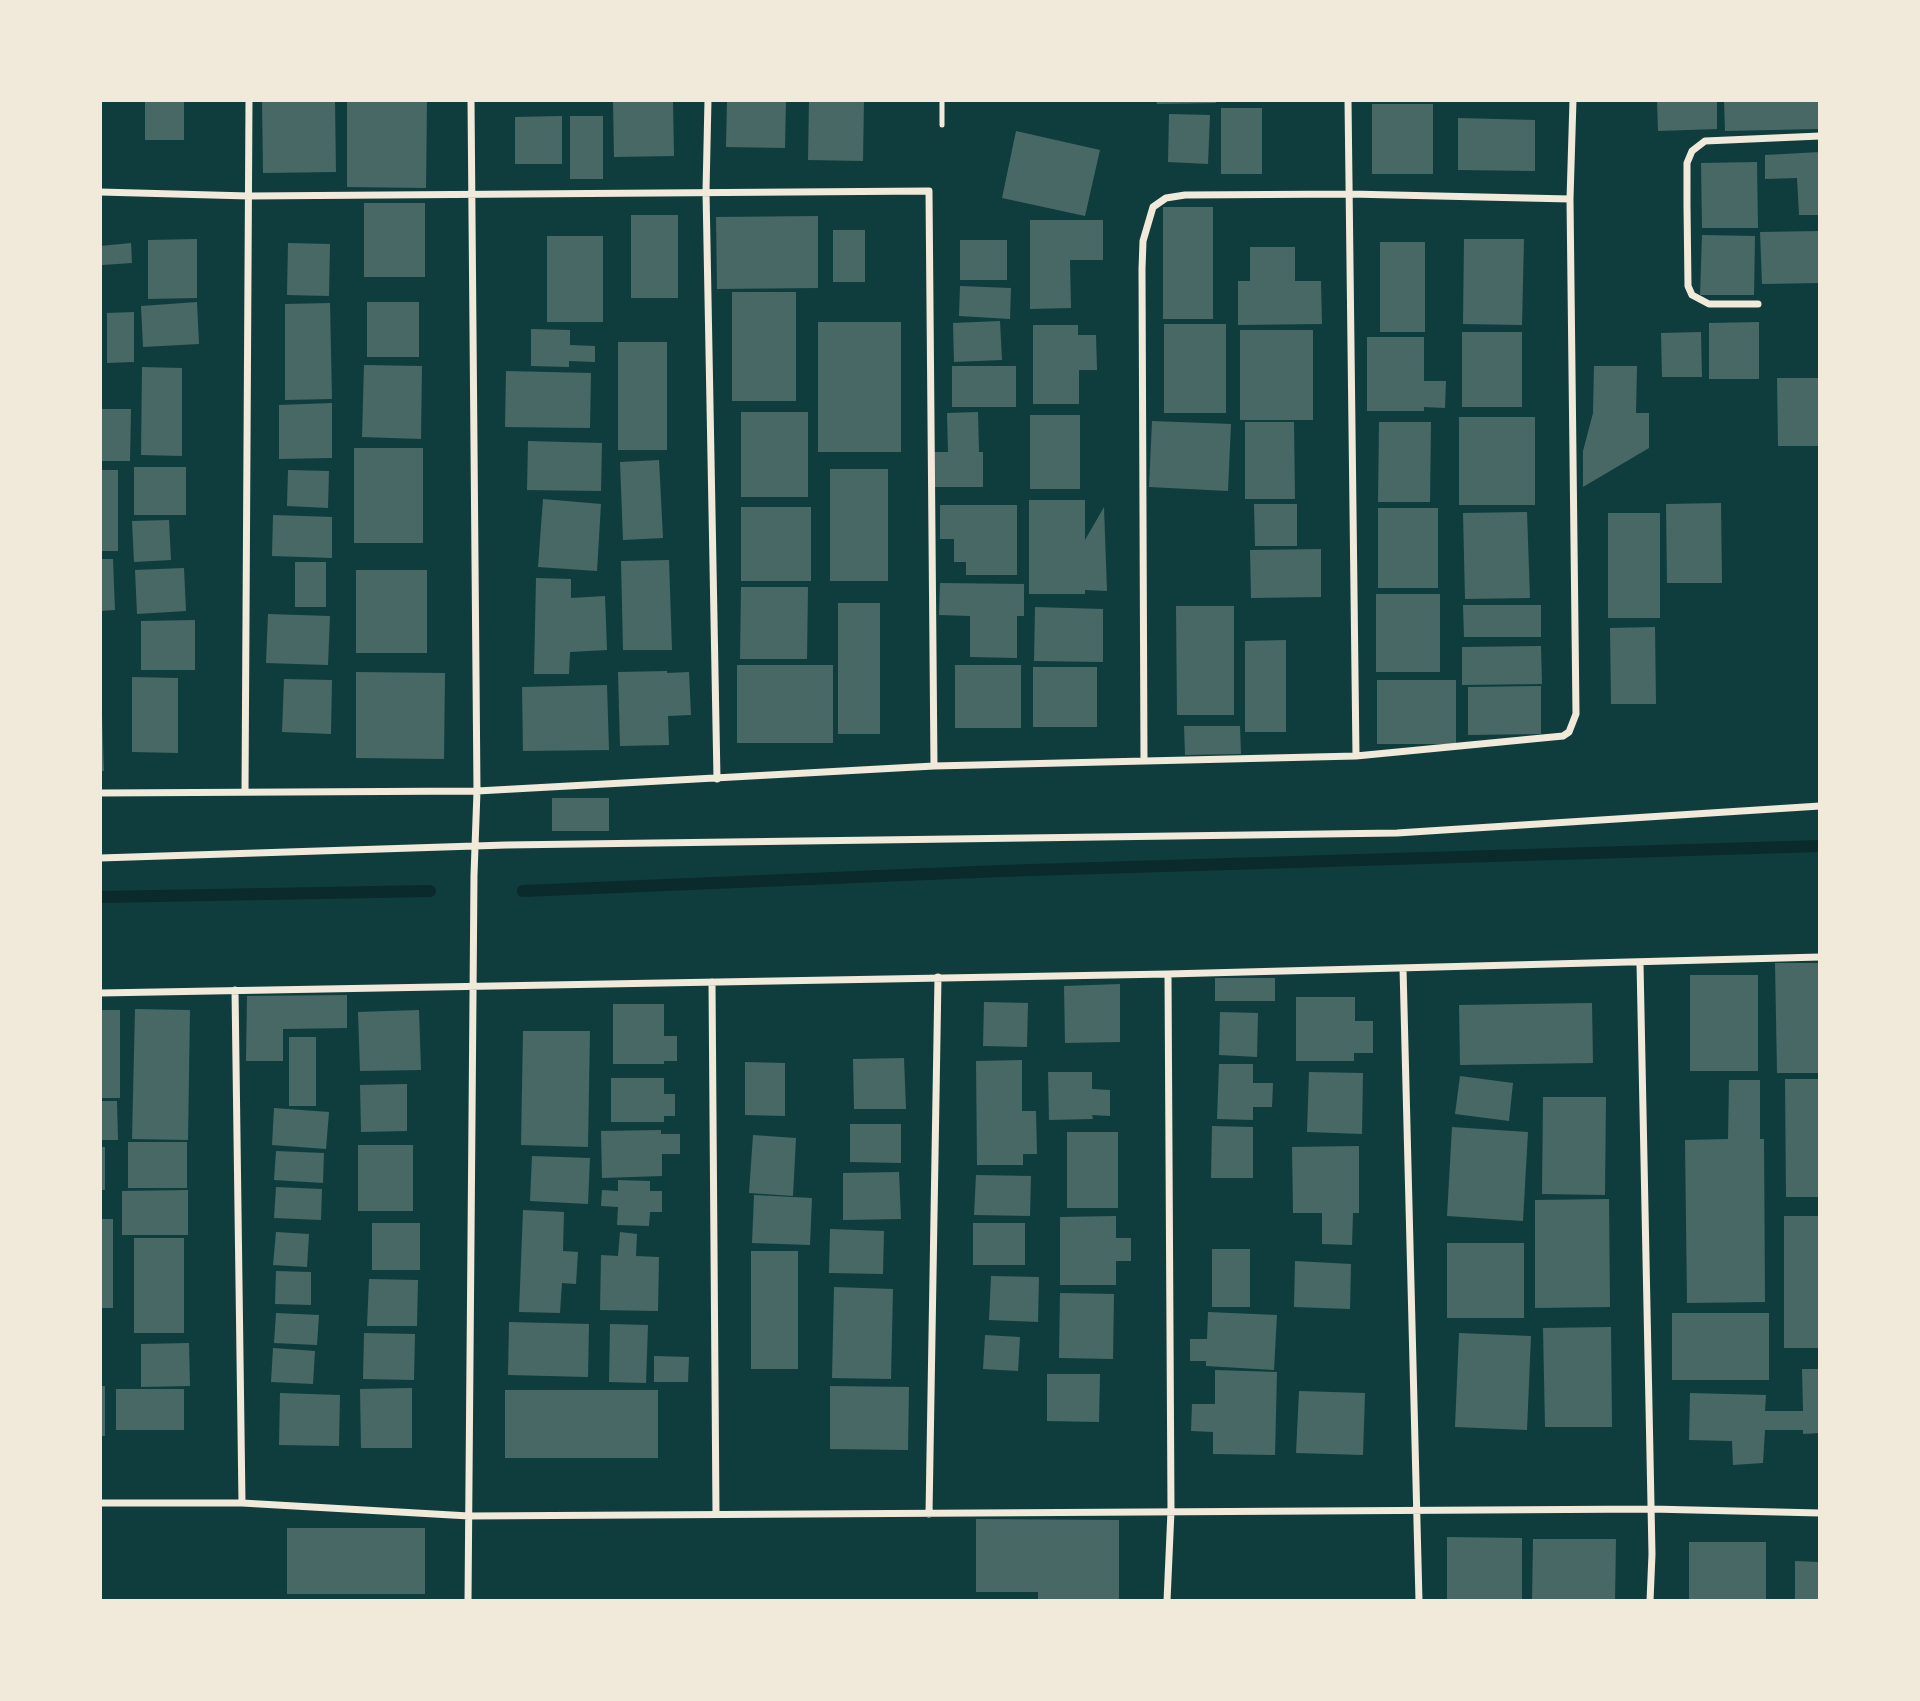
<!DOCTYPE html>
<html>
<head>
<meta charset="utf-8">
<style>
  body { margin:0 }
  #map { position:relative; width:1920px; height:1701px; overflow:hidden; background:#0f3d3e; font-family:Figtree,sans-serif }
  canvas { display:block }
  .frame { position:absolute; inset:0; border:102px solid #f1e9da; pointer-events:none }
</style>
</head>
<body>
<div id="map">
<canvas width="1920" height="1701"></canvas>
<div class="frame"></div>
</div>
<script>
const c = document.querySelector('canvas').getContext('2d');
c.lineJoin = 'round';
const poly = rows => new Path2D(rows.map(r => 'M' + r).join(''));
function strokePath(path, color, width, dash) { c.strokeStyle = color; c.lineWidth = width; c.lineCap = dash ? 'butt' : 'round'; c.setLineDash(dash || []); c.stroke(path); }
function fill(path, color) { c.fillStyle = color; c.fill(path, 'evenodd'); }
const stream = poly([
  [523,891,1000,871,1820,846],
  [100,897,430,891]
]);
const building = poly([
  [145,100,184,100,184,140,145,140],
  [262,100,335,100,336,172,263,173],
  [347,100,427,100,426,188,347,187],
  [613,100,673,100,674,156,614,157],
  [727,100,786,100,785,148,726,147],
  [809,100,864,100,863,161,808,160],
  [1156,100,1216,100,1216,103,1157,104],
  [1657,100,1717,100,1717,129,1658,131],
  [1724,100,1818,100,1819,129,1725,131],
  [1372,104,1433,104,1433,174,1372,174],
  [1221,108,1262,108,1262,174,1221,174],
  [1169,114,1210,115,1208,164,1168,162],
  [562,116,562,164,515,164,515,117],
  [570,116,603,116,603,179,570,179],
  [1458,118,1535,120,1535,171,1458,170],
  [1016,131,1100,150,1085,216,1002,198],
  [1820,152,1820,177,1818,177,1819,215,1799,215,1797,178,1765,179,1765,155],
  [1757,162,1758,228,1702,228,1701,163],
  [364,203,425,203,425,277,364,277],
  [1163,207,1213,207,1213,319,1163,319],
  [631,215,678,215,678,298,631,298],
  [818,216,818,288,717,289,716,217],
  [1030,220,1103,220,1103,260,1070,260,1071,308,1030,309],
  [833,230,865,230,865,282,833,282],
  [1820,231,1820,283,1762,284,1760,232],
  [1702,235,1755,236,1754,295,1700,295],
  [547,236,603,236,603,322,547,322],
  [197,239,197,298,148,299,148,240],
  [1464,239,1524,239,1522,325,1463,324],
  [960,240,1007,240,1007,280,960,280],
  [1380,242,1425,242,1425,332,1380,332],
  [131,243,132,263,102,265,102,291,100,291,100,246],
  [288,243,330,244,329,296,287,295],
  [1250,247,1295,247,1295,281,1321,281,1322,324,1238,325,1238,281,1250,281],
  [960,286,1011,288,1010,319,959,316],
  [732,292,796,292,796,401,732,401],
  [197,302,199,344,143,347,141,306],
  [367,302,419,302,419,357,367,357],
  [330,303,332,399,285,400,285,304],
  [134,312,134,362,107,363,107,313],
  [1000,321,1002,360,954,362,953,323],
  [818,322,901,322,901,452,818,452],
  [1759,322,1759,379,1709,379,1709,323],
  [1164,324,1226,324,1226,413,1164,413],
  [1033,325,1078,325,1078,335,1096,335,1097,370,1079,370,1079,404,1033,404],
  [531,329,570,330,570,345,595,346,595,362,569,361,569,367,531,366],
  [1240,330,1313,330,1313,420,1240,420],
  [1462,332,1522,332,1522,407,1462,407],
  [1701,332,1702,377,1662,377,1661,333],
  [1367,337,1424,337,1424,381,1446,381,1445,408,1424,407,1424,411,1367,411],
  [618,342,667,342,667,450,618,450],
  [100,350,102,350,102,402,100,402],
  [364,365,422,366,421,439,362,437],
  [952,366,1016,366,1016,407,952,407],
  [1594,366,1637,366,1636,413,1649,413,1649,448,1583,487,1583,451,1593,413],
  [142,367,182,368,182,456,141,455],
  [506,371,591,373,590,428,505,427],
  [1777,378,1820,378,1820,446,1778,446],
  [332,403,332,458,279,459,279,405],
  [100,409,131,409,130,461,100,461],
  [741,412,808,412,808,497,741,497],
  [978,412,979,452,983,452,983,487,933,487,933,452,948,452,947,413],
  [1030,415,1080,415,1080,489,1030,489],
  [1459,417,1535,417,1535,505,1459,505],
  [1152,421,1231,424,1228,491,1149,487],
  [1245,422,1294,422,1295,499,1245,499],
  [1379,422,1431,422,1430,502,1378,502],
  [528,441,602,443,601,491,527,490],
  [354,448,423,448,423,543,354,543],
  [659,460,663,538,623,540,620,462],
  [134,467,186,467,186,515,134,515],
  [830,469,888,469,888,581,830,581],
  [100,470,118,470,118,551,100,551],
  [288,470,329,471,328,508,287,506],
  [543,499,601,504,597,571,538,567],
  [1029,500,1085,500,1085,540,1104,507,1107,591,1085,590,1085,594,1029,594],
  [1721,503,1722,583,1667,583,1666,504],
  [1254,504,1297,504,1297,546,1255,546],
  [940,505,1017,505,1017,575,966,575,966,562,954,562,954,539,940,539],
  [741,507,811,507,811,581,741,581],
  [1378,508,1438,508,1438,588,1378,588],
  [1527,512,1530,598,1465,599,1463,513],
  [1608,513,1660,513,1660,618,1608,618],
  [273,515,332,517,332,558,272,556],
  [169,520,171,560,134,562,132,521],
  [1321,549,1321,597,1251,598,1250,550],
  [100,559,113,559,115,610,100,611],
  [669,560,672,650,623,650,621,561],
  [295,562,326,562,326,607,295,607],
  [184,568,186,611,137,614,135,570],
  [356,570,427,570,427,653,356,653],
  [536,578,571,579,571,598,605,596,607,650,570,652,569,674,534,674],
  [940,583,1024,584,1024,616,1017,616,1017,658,970,657,970,616,939,615],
  [741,587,808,587,807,659,740,659],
  [1376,594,1440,594,1440,672,1376,672],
  [838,603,880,603,880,734,838,734],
  [1463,605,1541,605,1541,637,1464,637],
  [1176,606,1234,606,1234,715,1177,715],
  [1035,607,1103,609,1103,662,1034,661],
  [268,614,330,616,328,665,266,663],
  [195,620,195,670,141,670,141,621],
  [1655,627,1656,704,1611,704,1610,628],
  [1286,640,1286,732,1245,732,1245,641],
  [1541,646,1542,684,1462,685,1462,647],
  [737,665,833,665,833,743,737,743],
  [955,665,1021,665,1021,728,955,728],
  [1033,667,1097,667,1097,727,1033,727],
  [667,671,667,673,689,672,691,715,668,716,669,745,620,746,618,672],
  [356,672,445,673,444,759,356,758],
  [132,677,178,678,178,753,132,752],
  [284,679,332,680,331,734,282,732],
  [1377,680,1456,680,1456,744,1377,744],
  [607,685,609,750,523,751,522,687],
  [1541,686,1541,734,1468,735,1468,687],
  [100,715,102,715,104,771,100,771],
  [1184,726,1240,726,1241,754,1185,755],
  [552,798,609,798,609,831,552,831],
  [1775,963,1820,963,1820,1073,1777,1073],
  [1690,975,1758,975,1758,1071,1690,1071],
  [1215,978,1275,978,1275,1001,1215,1001],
  [1120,984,1120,1042,1065,1043,1064,986],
  [347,995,347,1028,283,1029,283,1061,246,1061,247,996],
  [1296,997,1355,997,1355,1021,1373,1021,1373,1053,1354,1053,1354,1061,1296,1061],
  [984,1002,1028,1003,1027,1047,983,1046],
  [1592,1003,1593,1063,1460,1065,1459,1005],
  [613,1004,664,1004,664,1036,677,1036,677,1061,664,1061,664,1064,613,1064],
  [135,1009,190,1010,188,1140,132,1139],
  [100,1010,120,1010,120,1098,100,1098],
  [419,1010,421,1070,360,1071,358,1012],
  [1220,1012,1258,1013,1257,1057,1219,1055],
  [523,1031,590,1031,588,1147,521,1145],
  [289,1037,316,1037,316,1106,289,1106],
  [904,1058,906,1109,854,1109,853,1059],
  [1022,1060,1022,1111,1036,1111,1037,1154,1023,1154,1023,1165,977,1165,976,1061],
  [745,1062,785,1063,785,1116,745,1115],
  [1219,1064,1253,1064,1253,1083,1273,1083,1272,1107,1253,1107,1253,1120,1217,1119],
  [1048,1072,1092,1072,1092,1089,1110,1090,1110,1116,1092,1115,1093,1119,1049,1120],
  [1309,1072,1363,1073,1362,1134,1307,1132],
  [1460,1076,1513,1083,1509,1121,1455,1114],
  [611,1078,664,1078,664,1094,675,1094,675,1116,664,1116,664,1122,611,1122],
  [1785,1079,1820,1079,1820,1197,1786,1197],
  [1729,1080,1760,1080,1760,1139,1764,1139,1765,1302,1687,1303,1685,1140,1728,1139],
  [407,1084,407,1131,361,1132,360,1085],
  [1543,1097,1606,1097,1605,1195,1542,1194],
  [100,1101,117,1101,118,1140,100,1140],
  [274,1108,329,1112,326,1149,272,1145],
  [850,1124,901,1124,901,1163,850,1162],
  [1212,1126,1253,1127,1253,1178,1211,1178],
  [1452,1127,1528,1132,1523,1221,1447,1216],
  [661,1130,661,1134,680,1134,680,1154,662,1154,662,1176,602,1178,601,1131],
  [1067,1132,1118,1132,1118,1208,1067,1208],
  [753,1135,796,1138,793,1196,749,1193],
  [128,1142,187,1142,187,1188,128,1188],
  [358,1145,413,1145,413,1211,358,1211],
  [1359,1146,1359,1213,1353,1213,1352,1245,1322,1244,1322,1213,1293,1213,1292,1147],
  [100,1147,105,1147,105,1190,100,1190],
  [276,1151,324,1153,323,1183,274,1180],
  [532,1156,590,1158,588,1204,530,1201],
  [899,1172,901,1219,843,1220,843,1173],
  [976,1175,1031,1176,1030,1216,974,1215],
  [618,1180,650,1181,650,1191,662,1191,662,1212,650,1212,649,1226,617,1225,618,1207,601,1206,602,1190,618,1191],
  [276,1187,322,1189,321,1220,274,1218],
  [188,1190,188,1235,122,1235,122,1191],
  [754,1195,812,1198,810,1245,752,1243],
  [1609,1199,1610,1307,1535,1308,1535,1200],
  [523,1210,564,1212,563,1251,578,1252,576,1284,562,1283,560,1313,519,1312],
  [1116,1216,1116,1238,1131,1238,1131,1261,1116,1261,1116,1285,1060,1285,1060,1217],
  [1784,1216,1820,1216,1820,1348,1784,1348],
  [100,1219,113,1219,113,1308,100,1308],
  [372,1223,420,1223,420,1270,372,1270],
  [973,1223,1025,1223,1025,1265,973,1265],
  [830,1229,884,1231,883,1274,829,1273],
  [276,1232,309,1234,307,1267,273,1265],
  [620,1232,637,1234,636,1256,659,1257,658,1311,600,1310,601,1255,618,1256],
  [134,1238,184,1238,184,1333,134,1333],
  [1447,1243,1524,1243,1524,1318,1447,1318],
  [1212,1249,1250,1249,1250,1307,1212,1307],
  [751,1251,798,1251,798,1369,751,1369],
  [1295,1261,1351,1264,1350,1309,1294,1307],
  [276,1271,311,1272,311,1305,275,1304],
  [991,1276,1039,1277,1038,1322,989,1320],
  [369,1279,418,1280,417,1326,367,1326],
  [834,1287,893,1289,891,1379,832,1378],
  [1060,1293,1114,1294,1113,1359,1059,1358],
  [1208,1312,1277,1315,1274,1370,1206,1366,1206,1361,1190,1361,1190,1339,1207,1339],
  [276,1313,319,1315,317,1345,274,1343],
  [1672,1313,1769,1313,1769,1380,1672,1380],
  [509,1322,589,1324,588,1377,508,1375],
  [610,1324,648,1325,646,1383,609,1382],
  [1611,1327,1612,1427,1545,1427,1543,1328],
  [364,1333,415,1334,414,1380,363,1379],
  [1459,1333,1531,1336,1527,1430,1455,1427],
  [985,1335,1020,1337,1018,1371,983,1369],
  [189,1343,190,1386,141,1387,141,1344],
  [273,1348,315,1351,313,1384,271,1382],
  [654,1356,689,1357,688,1382,654,1382],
  [1802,1369,1820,1369,1820,1433,1803,1434,1803,1430,1765,1430,1763,1463,1733,1465,1732,1441,1689,1440,1690,1393,1766,1395,1765,1411,1803,1411],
  [1215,1370,1277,1372,1275,1455,1213,1454,1213,1432,1191,1431,1192,1404,1215,1404],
  [1047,1374,1100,1374,1099,1422,1047,1421],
  [100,1386,105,1386,105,1436,100,1436],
  [830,1386,909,1387,908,1450,830,1449],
  [412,1388,412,1448,361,1448,360,1389],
  [116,1389,184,1389,184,1430,116,1430],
  [505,1390,658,1390,658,1458,505,1458],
  [1299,1391,1365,1393,1363,1455,1296,1453],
  [280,1393,340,1395,339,1446,279,1445],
  [976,1519,1119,1520,1119,1601,1038,1601,1038,1592,976,1592],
  [287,1528,425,1528,425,1594,287,1594],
  [1447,1537,1522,1538,1522,1601,1447,1601],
  [1533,1539,1616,1539,1615,1601,1532,1601],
  [1689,1542,1766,1542,1766,1601,1689,1601],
  [1795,1561,1820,1562,1820,1601,1795,1601]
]);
const service = poly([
  [942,100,942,125]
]);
const minor = poly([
  [708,100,706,191,717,779],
  [1348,100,1356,756],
  [100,192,249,196,929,191,934,766],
  [1758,304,1709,304,1692,295,1688,286,1687,206,1687,163,1692,151,1705,141,1820,136],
  [1144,761,1142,269,1143,241,1153,207,1166,198,1185,195,1350,194,1570,199],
  [245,791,249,100],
  [100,793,477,791,934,766,1356,756,1563,736,1569,732,1576,714,1570,199,1573,100],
  [100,858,506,845,1397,833,1820,806],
  [1640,963,1652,1554,1650,1601],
  [1403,968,1419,1601],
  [712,982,716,1514],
  [235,990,242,1503],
  [100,993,1168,974,1820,957],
  [100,1503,242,1503,469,1516,1651,1509,1820,1513],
  [929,1514,938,977],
  [468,1601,474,875,477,791,471,100],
  [1167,1601,1171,1511,1168,974]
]);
strokePath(stream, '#0a2a2b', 12);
fill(building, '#486865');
strokePath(service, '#f1e9da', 5);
strokePath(minor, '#f1e9da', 7);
</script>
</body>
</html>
